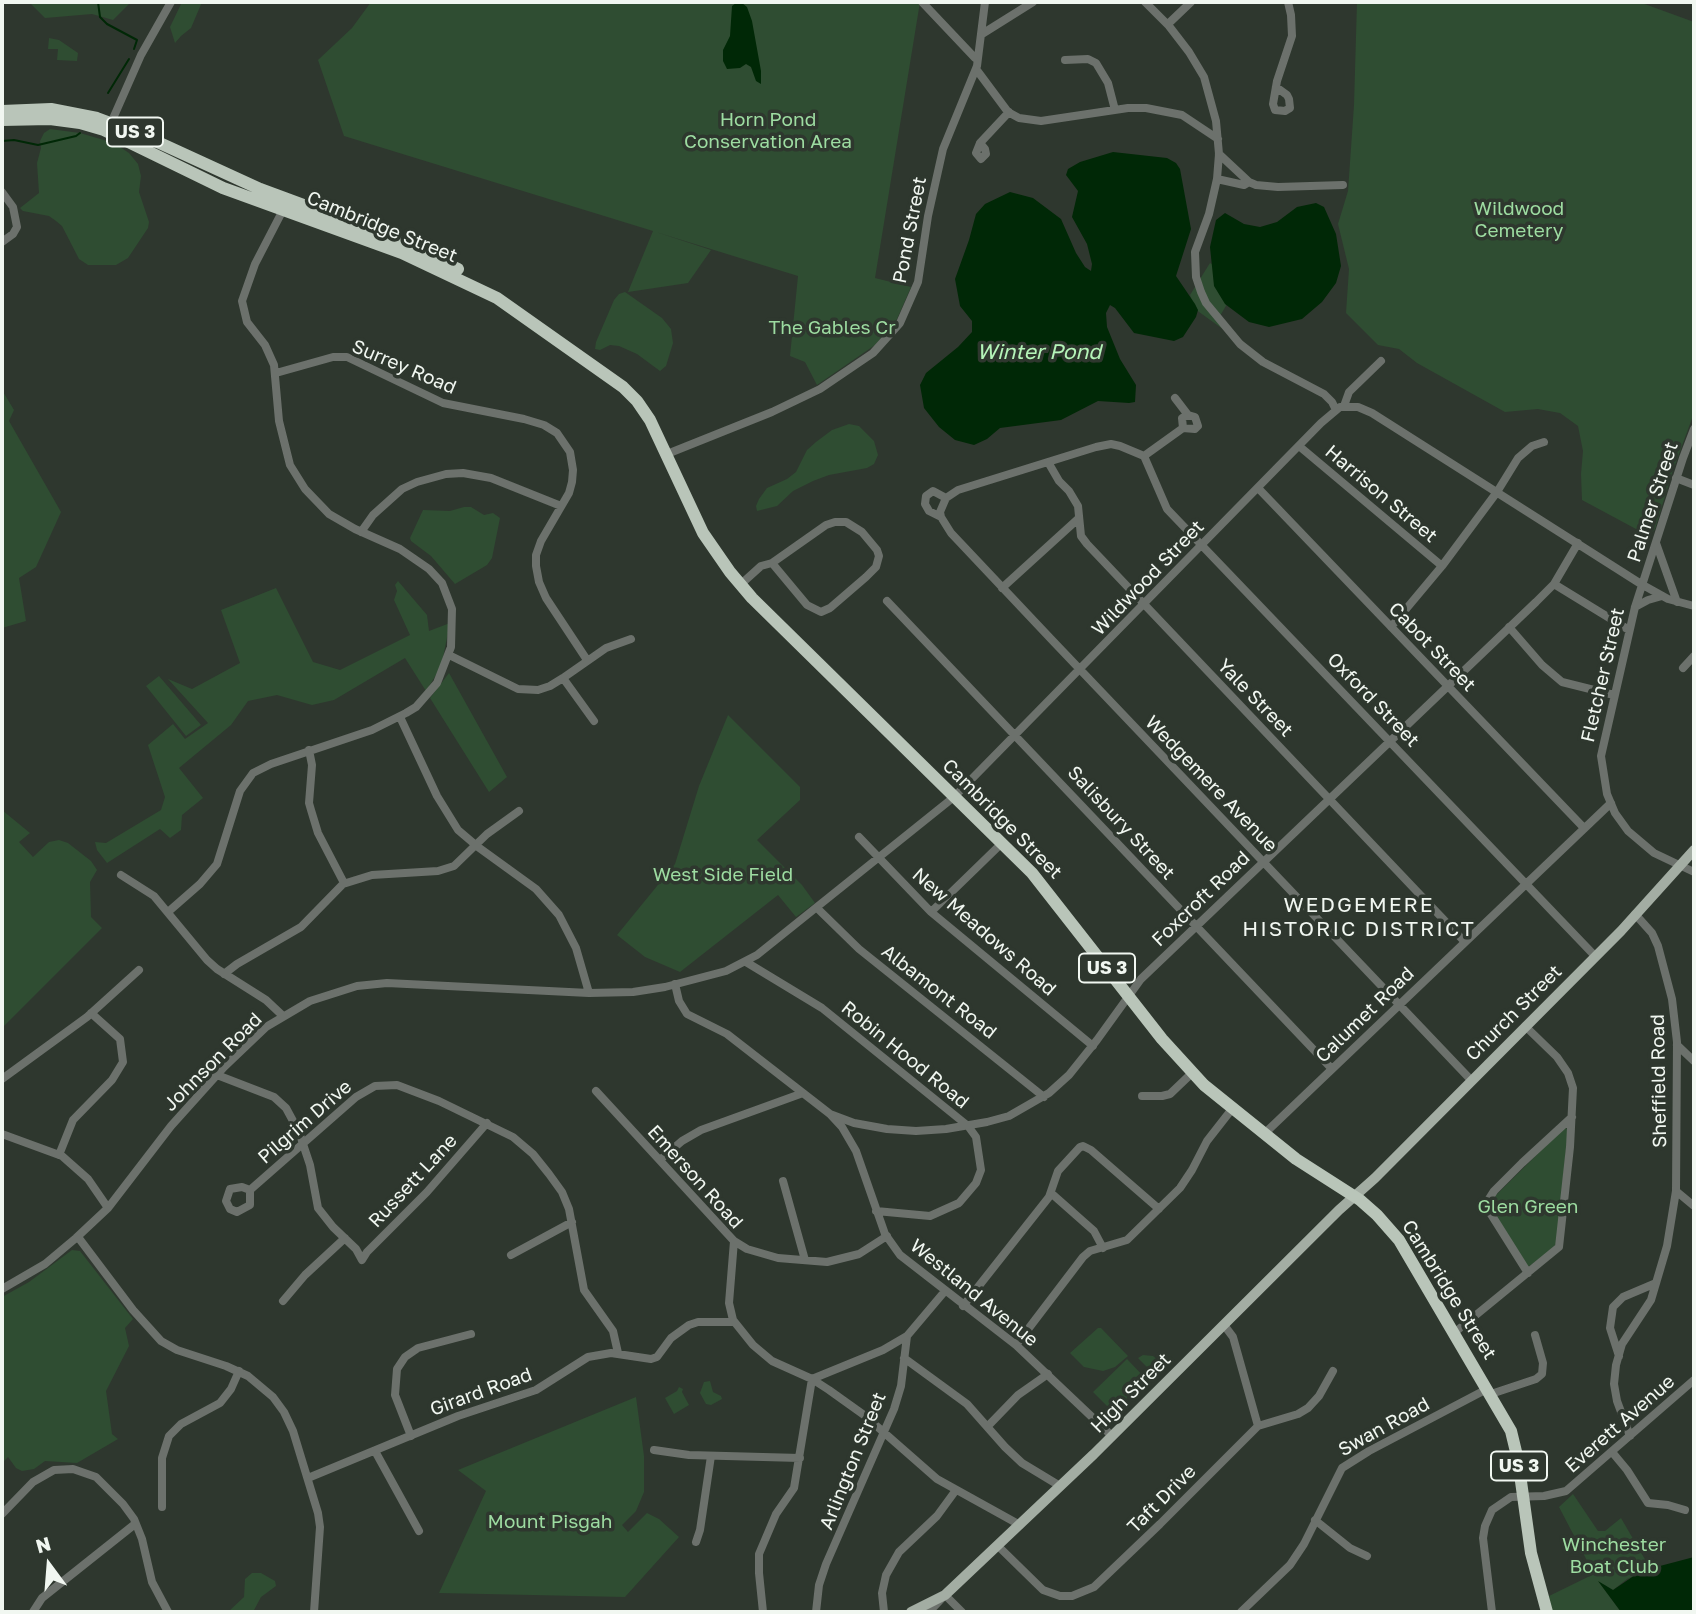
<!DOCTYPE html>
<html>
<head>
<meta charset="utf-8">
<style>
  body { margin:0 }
  #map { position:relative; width:1696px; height:1614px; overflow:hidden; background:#2e372e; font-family:"Golos Text",sans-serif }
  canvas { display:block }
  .frame { position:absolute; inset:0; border:4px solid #f1f7f1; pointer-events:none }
  .north { position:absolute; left:14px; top:1530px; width:70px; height:70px; -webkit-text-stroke:5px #2e372e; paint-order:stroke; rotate:344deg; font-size:19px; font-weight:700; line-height:28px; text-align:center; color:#f1f7f1 }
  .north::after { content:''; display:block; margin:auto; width:24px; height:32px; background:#f1f7f1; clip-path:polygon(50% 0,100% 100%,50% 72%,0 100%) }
</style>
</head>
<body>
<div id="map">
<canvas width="1696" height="1614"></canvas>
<div class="frame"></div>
<div class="north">N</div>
</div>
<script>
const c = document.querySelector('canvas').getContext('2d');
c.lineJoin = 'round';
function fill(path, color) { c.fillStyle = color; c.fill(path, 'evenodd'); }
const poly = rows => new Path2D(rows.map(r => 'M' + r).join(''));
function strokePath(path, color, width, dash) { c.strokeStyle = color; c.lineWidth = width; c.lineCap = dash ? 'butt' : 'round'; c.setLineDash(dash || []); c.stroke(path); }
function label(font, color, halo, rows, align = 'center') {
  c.font = font + ' "Golos Text",sans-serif'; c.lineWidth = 7; c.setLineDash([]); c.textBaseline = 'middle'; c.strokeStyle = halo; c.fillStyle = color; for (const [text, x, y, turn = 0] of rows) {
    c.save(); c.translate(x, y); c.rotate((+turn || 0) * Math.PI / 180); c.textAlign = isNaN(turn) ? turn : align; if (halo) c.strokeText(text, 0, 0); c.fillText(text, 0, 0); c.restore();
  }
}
const green = poly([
  [29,2,131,2,113,20,92,14,45,18],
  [182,2,202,2,191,28,181,36,175,43,170,27],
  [371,2,920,2,875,278,911,287,897,319,875,345,817,385,805,362,790,356,798,276,656,232,711,250,688,283,628,292,653,231,344,136,318,60,352,28],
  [1357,2,1639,2,1694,22,1694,413,1672,473,1655,529,1649,536,1582,500,1581,474,1583,451,1578,426,1560,413,1538,409,1505,412,1417,363,1399,349,1378,345,1346,313,1349,269,1338,224,1348,191,1354,105],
  [49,38,59,40,78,53,77,61,57,60,58,49,48,49],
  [50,129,80,133,114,143,129,153,138,164,141,176,139,192,149,222,148,228,128,258,116,265,88,265,79,259,62,226,56,221,49,216,23,211,20,208,39,193,37,163,41,148,40,141,44,133],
  [1210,263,1222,270,1227,304,1220,316,1224,330,1195,309,1190,295],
  [625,292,662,318,671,329,673,343,666,366,660,371,637,354,619,346,610,345,600,350,595,349,596,342,614,300,619,294],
  [2,390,14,410,9,421,61,512,36,567,19,578,26,621,2,628],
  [849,424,859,426,874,441,878,455,874,464,867,468,829,475,813,481,793,491,777,506,757,511,756,506,759,499,767,488,787,479,796,472,807,450,816,442,832,430],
  [464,507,471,507,484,515,493,513,500,518,492,558,487,565,455,584,431,556,411,541,410,538,423,510,450,511],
  [398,581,427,615,429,631,450,623,441,667,426,691,405,658,334,700,312,705,277,695,248,701,231,725,179,768,203,798,182,815,181,830,170,838,160,829,107,863,97,850,95,842,106,843,161,810,165,797,148,745,173,724,185,739,208,723,168,679,192,689,240,663,221,610,276,588,313,662,340,670,410,635,394,600,397,591,395,585],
  [449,673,507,777,489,792,430,698],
  [159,676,201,725,186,736,146,686],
  [728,715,800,787,800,800,757,840,802,885,815,903,796,917,778,895,680,972,645,957,617,935,675,864,699,786],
  [2,810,30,833,19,842,33,857,49,842,59,840,68,843,91,861,97,870,90,882,91,917,102,928,2,1028],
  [1564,1128,1568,1129,1557,1243,1549,1252,1528,1267,1492,1210,1490,1201],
  [72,1250,80,1251,133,1319,125,1328,129,1346,106,1391,112,1434,118,1439,77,1463,45,1461,34,1469,22,1471,16,1468,8,1457,2,1463,2,1297,29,1282],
  [1098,1328,1101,1328,1128,1356,1115,1367,1103,1371,1084,1367,1070,1353],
  [1143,1355,1153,1356,1160,1362,1150,1370,1138,1358],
  [1127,1359,1147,1380,1113,1412,1093,1392],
  [710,1381,713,1392,721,1396,722,1399,711,1405,706,1404,700,1393,704,1382],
  [679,1387,683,1389,682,1392,689,1405,674,1414,665,1398,677,1391],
  [636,1397,644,1456,644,1492,636,1511,622,1525,628,1532,647,1513,659,1519,679,1537,625,1597,439,1593,486,1491,458,1470],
  [1573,1494,1598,1531,1605,1531,1621,1518,1650,1568,1627,1579,1613,1590,1599,1582,1621,1612,1552,1612,1549,1596,1594,1574,1559,1507],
  [252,1573,261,1573,275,1581,276,1586,261,1597,253,1612,228,1612,244,1597,245,1579]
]);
const water = poly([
  [736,3,742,3,747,7,752,21,761,71,761,84,756,81,751,67,746,64,740,68,727,69,723,61,723,50,730,36,732,6],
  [1113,152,1167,158,1176,163,1180,169,1191,229,1176,276,1195,304,1198,310,1196,317,1183,337,1174,341,1134,333,1115,308,1110,305,1106,313,1107,327,1120,359,1136,385,1135,402,1129,403,1098,401,1061,420,1000,428,987,439,974,445,955,440,939,427,924,408,920,385,926,373,958,347,972,332,972,321,960,306,955,279,969,240,976,214,985,204,1010,192,1033,198,1061,219,1076,253,1085,267,1091,271,1092,264,1087,244,1072,217,1078,191,1066,175,1068,169,1080,162],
  [1316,203,1324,207,1336,234,1341,266,1336,283,1322,302,1302,319,1269,327,1249,322,1225,304,1214,286,1210,247,1216,220,1225,213,1244,224,1260,227,1277,222,1297,207],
  [1694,1557,1694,1612,1621,1612,1598,1581,1613,1590,1641,1571]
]);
const stream = poly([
  [98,2,100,17,107,24,137,40,134,49],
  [108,93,129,59],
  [2,141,14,140,38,145,76,136,80,133]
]);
const minor = poly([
  [922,2,975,58],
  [1145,2,1169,26,1189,52,1204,77,1216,121,1219,154,1217,179,1209,214,1195,252,1196,277,1201,292,1206,303,1240,344,1263,362,1324,394,1332,402,1336,410],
  [1168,24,1191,2],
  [982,34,1033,2],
  [1065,60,1088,59,1096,63,1108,83,1115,110],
  [976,69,1008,112,1019,118,1041,121,1128,108,1146,108,1182,115,1218,139],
  [1276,87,1287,95,1289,99,1290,108,1285,111,1275,110,1273,104,1277,81,1292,36,1291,15,1288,2],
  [111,123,141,55,171,2],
  [980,143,976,153,981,159,986,154,985,149,980,143,1009,112],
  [1219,154,1249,182],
  [1217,179,1244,185,1249,182,1256,185,1278,187,1343,185],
  [2,192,13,207,17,227,13,234,2,242],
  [276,373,333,357,347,357,443,403,524,419,544,425,557,433,570,452,573,470,572,482,569,493,541,541,536,555,536,566,539,582,546,598,587,660],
  [1175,398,1188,415,1182,418,1183,428,1144,456,1120,446,1111,444,1096,447,958,490,946,498,940,512,941,517,951,533,1051,639,1471,1080],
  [1344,406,1349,392,1381,361],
  [1183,428,1195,429,1198,426,1195,417,1188,415],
  [1694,429,1683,458,1635,607,1601,756,1607,794,1615,813,1628,831,1654,853,1694,872],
  [1299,446,1442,566],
  [667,454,772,412,820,389,873,353,900,323,918,282,928,216,943,149,977,66,985,2],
  [1144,456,1167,509,1594,955],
  [1048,462,1059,481,1069,491,1078,506,1081,536,1087,544,1464,941],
  [1676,478,1694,485],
  [1258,488,1584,828],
  [941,517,929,511,925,504,926,496,933,491,946,498],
  [361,532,373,515,402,489,417,482,446,474,463,473,491,478,561,506],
  [1656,543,1677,602],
  [1554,584,1629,630],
  [740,585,761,566,772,563,826,525,835,522,846,522,862,532,877,550,879,556,876,567,866,577,830,608,821,612,807,605,772,563],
  [1002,588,1079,518],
  [887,601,1332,1069],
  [1635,607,1648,600,1662,596],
  [1391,627,1442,566,1497,492,1518,458,1532,446,1544,442],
  [1509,627,1542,665,1562,682,1614,695],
  [449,655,518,689,538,690,550,686,563,678,606,648,631,639],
  [1683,668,1694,656],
  [563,678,594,721],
  [400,717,437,796,458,830,478,847,536,889,559,915,576,948,589,993],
  [309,750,312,765,309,803,311,810,318,833,344,883],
  [859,837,931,912,1093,1046],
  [121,875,154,896,207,960,217,969,266,1000,283,1016],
  [817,908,859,949,1044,1097],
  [168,912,200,884,217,864,240,791,253,773,271,764,372,730,406,713,416,707,437,683,451,647,452,609,442,583,429,569,400,549,355,529,329,514,305,489,290,465,279,421,274,365,265,345,247,322,242,301,255,264,283,210],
  [931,912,1002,843],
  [1635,914,1652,933,1658,946,1672,999,1677,1042,1676,1191,1694,1206],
  [746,962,822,1008,968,1126,976,1137,981,1170,976,1183,959,1203,930,1216,876,1211],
  [224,974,237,964,301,927,343,884,372,875,438,871,454,866,487,834,519,811],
  [675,984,679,1001,687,1014,727,1034,830,1114,842,1127,856,1151,885,1234,900,1255,1016,1345,1112,1436],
  [1677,1045,1694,1061],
  [217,1075,274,1097,286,1108,299,1132,310,1165,318,1208,333,1227,356,1249,362,1260,367,1252,427,1192,487,1123],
  [2,1079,87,1017,139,970],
  [596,1091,734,1241,729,1303,733,1320,753,1345,772,1361,812,1379,829,1390,864,1415,937,1479,1020,1525],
  [1142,1096,1162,1096,1170,1094,1192,1073],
  [830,1114,854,1123,887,1129,916,1131,946,1129,987,1122,1009,1116,1049,1093,1069,1075,1097,1040,1141,979,1536,602,1554,584,1578,543],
  [2,1134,62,1156,88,1179,108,1208],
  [1264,1134,1611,803],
  [59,1155,73,1120,112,1080,123,1062,120,1039,91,1013],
  [660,1160,682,1141,701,1130,803,1093],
  [783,1181,805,1260],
  [250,1190,250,1205,237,1212,230,1209,226,1201,230,1189,242,1187,250,1190,356,1097,375,1086,397,1085,439,1101,513,1137,533,1154,549,1174,562,1192,569,1209,584,1290,613,1331,618,1353],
  [1051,1193,1094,1231,1103,1248],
  [78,1237,133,1310,161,1341,177,1350,226,1366,248,1376,273,1397,284,1412,293,1431,318,1513,320,1527,314,1612],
  [734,1241,747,1249,778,1258,827,1262,859,1254,887,1236],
  [511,1255,572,1222],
  [1528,1273,1489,1211,1487,1202,1494,1191,1522,1163,1572,1117],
  [2,1289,45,1264,76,1238,108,1208,171,1126,224,1067,266,1027,310,1001,357,986,387,983,589,993,633,992,665,987,726,971,757,955,954,797,1321,423,1340,407,1358,407,1372,413,1641,584,1668,599,1694,606],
  [283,1301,305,1275,345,1238],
  [963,1306,1049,1197,1058,1171,1080,1147,1083,1146,1091,1150,1159,1209],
  [1454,1333,1559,1247,1570,1147,1573,1088,1568,1073,1557,1057,1525,1026],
  [1016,1345,1083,1257,1090,1251,1127,1240,1180,1188,1192,1170,1207,1141,1232,1109],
  [1619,1356,1610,1328,1613,1307,1623,1297,1656,1283],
  [904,1358,967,1404,1005,1447,1022,1463,1060,1486],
  [1491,1394,1536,1379,1542,1374,1543,1363,1535,1335],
  [988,1426,1018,1395,1048,1374],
  [1258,1426,1298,1414,1308,1408,1319,1396,1333,1371],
  [411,1436,395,1395,397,1369,405,1357,418,1348,471,1334],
  [1630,1436,1617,1401,1614,1384,1616,1365,1622,1344,1651,1300,1667,1246,1676,1191],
  [654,1450,689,1455,800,1458],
  [375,1451,419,1531],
  [1612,1452,1627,1470,1648,1503,1668,1505,1685,1510],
  [308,1478,458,1416,536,1390,588,1357,611,1353,651,1359,657,1357,671,1338,689,1325,698,1322,734,1322],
  [162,1507,162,1458,169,1436,181,1424,220,1403,231,1389,239,1371],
  [2,1514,33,1482,54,1470,73,1469,96,1477,123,1504,134,1519,142,1539,152,1582,168,1612],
  [1315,1520,1350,1548,1367,1556],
  [696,1542,700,1530,711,1456],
  [998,1546,1043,1590,1060,1596,1072,1596,1094,1587,1160,1524,1258,1426,1233,1337,1224,1325],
  [33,1612,42,1598,135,1524],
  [763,1612,759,1573,759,1554,776,1514,794,1488,812,1379,883,1350,907,1336],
  [816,1612,819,1585,826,1564,894,1409,901,1386,907,1336,945,1291],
  [884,1612,882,1593,886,1575,899,1552,937,1516,956,1490],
  [929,1612,945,1595,962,1612],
  [1241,1612,1290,1565,1304,1544,1342,1468,1369,1451,1487,1389],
  [1492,1612,1483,1538,1485,1526,1492,1510,1511,1497,1544,1496,1566,1491,1694,1380]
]);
const major = poly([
  [911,1612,945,1595,1094,1454,1339,1210,1375,1178,1621,931,1694,850]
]);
const highway = poly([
  [2,111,51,109,97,118,140,134,260,189,387,236,458,269],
  [2,120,50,119,80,123,104,130,223,188,402,253,497,298,623,387,637,401,650,420,703,533,730,572,752,598,1032,873,1162,1039,1204,1085,1296,1159,1360,1200,1377,1215,1399,1240,1511,1431,1518,1460,1531,1553,1547,1612]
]);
const shields = [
  [135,132,56],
  [1107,968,56],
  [1519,1466,56]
];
const shieldNames = [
  ["US 3",135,132],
  ["US 3",1107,968],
  ["US 3",1519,1466]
];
const parkNames = [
  ["Horn Pond",768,120],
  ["Conservation Area",768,142],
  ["Wildwood",1519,209],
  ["Cemetery",1519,231],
  ["The Gables Cr",832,328],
  ["West Side Field",723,875],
  ["Glen Green",1528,1207],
  ["Mount Pisgah",550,1522],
  ["Winchester",1614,1545],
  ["Boat Club",1614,1567]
];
const streetNames = [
  ["Cambridge Street",382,227,22],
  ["Pond Street",910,230,-79],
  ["Surrey Road",404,367,23],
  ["Harrison Street",1381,494,40],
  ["Palmer Street",1653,502,-72],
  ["Wildwood Street",1148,578,-46],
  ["Cabot Street",1432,647,46],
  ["Fletcher Street",1603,675,-77],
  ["Yale Street",1255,698,46],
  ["Oxford Street",1373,700,46],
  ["Wedgemere Avenue",1211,784,46],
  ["Cambridge Street",1002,819,45],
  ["Salisbury Street",1121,823,47],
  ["Foxcroft Road",1201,899,-44],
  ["New Meadows Road",984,932,41],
  ["Albamont Road",939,992,38],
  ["Church Street",1514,1013,-45],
  ["Calumet Road",1365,1015,-44],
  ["Robin Hood Road",905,1055,39],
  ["Johnson Road",213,1062,-45],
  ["Sheffield Road",1659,1081,-91],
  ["Pilgrim Drive",305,1122,-41],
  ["Emerson Road",695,1177,48],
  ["Russett Lane",413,1181,-47],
  ["Cambridge Street",1449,1290,58],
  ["Westland Avenue",974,1293,39],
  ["Girard Road",481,1392,-20],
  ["High Street",1131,1393,-45],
  ["Everett Avenue",1620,1424,-41],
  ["Swan Road",1384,1427,-29],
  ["Arlington Street",853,1461,-68],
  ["Taft Drive",1162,1499,-45]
];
const waterNames = [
  ["Winter Pond",1039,352]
];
const neighbourhoodNames = [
  ["WEDGEMERE",1359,905],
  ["HISTORIC DISTRICT",1359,929]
];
fill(green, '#2f4d32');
fill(water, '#002806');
strokePath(stream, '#002806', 2);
strokePath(minor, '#6c716c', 8);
strokePath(major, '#a3ada3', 10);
strokePath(highway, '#b9c5b9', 12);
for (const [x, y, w] of shields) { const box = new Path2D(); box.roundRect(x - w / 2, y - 14.5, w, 29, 5); c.fillStyle = '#2e372e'; c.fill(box); strokePath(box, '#f1f7f1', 2); }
label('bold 18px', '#f1f7f1', null, shieldNames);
label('19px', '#9ddca1', '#2e372e', parkNames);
label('19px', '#f1f7f1', '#2e372e', streetNames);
label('italic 21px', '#b5f5b9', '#2e372e', waterNames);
c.letterSpacing = '2px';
label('21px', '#f1f7f1', '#2e372e', neighbourhoodNames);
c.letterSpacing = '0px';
</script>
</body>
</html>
